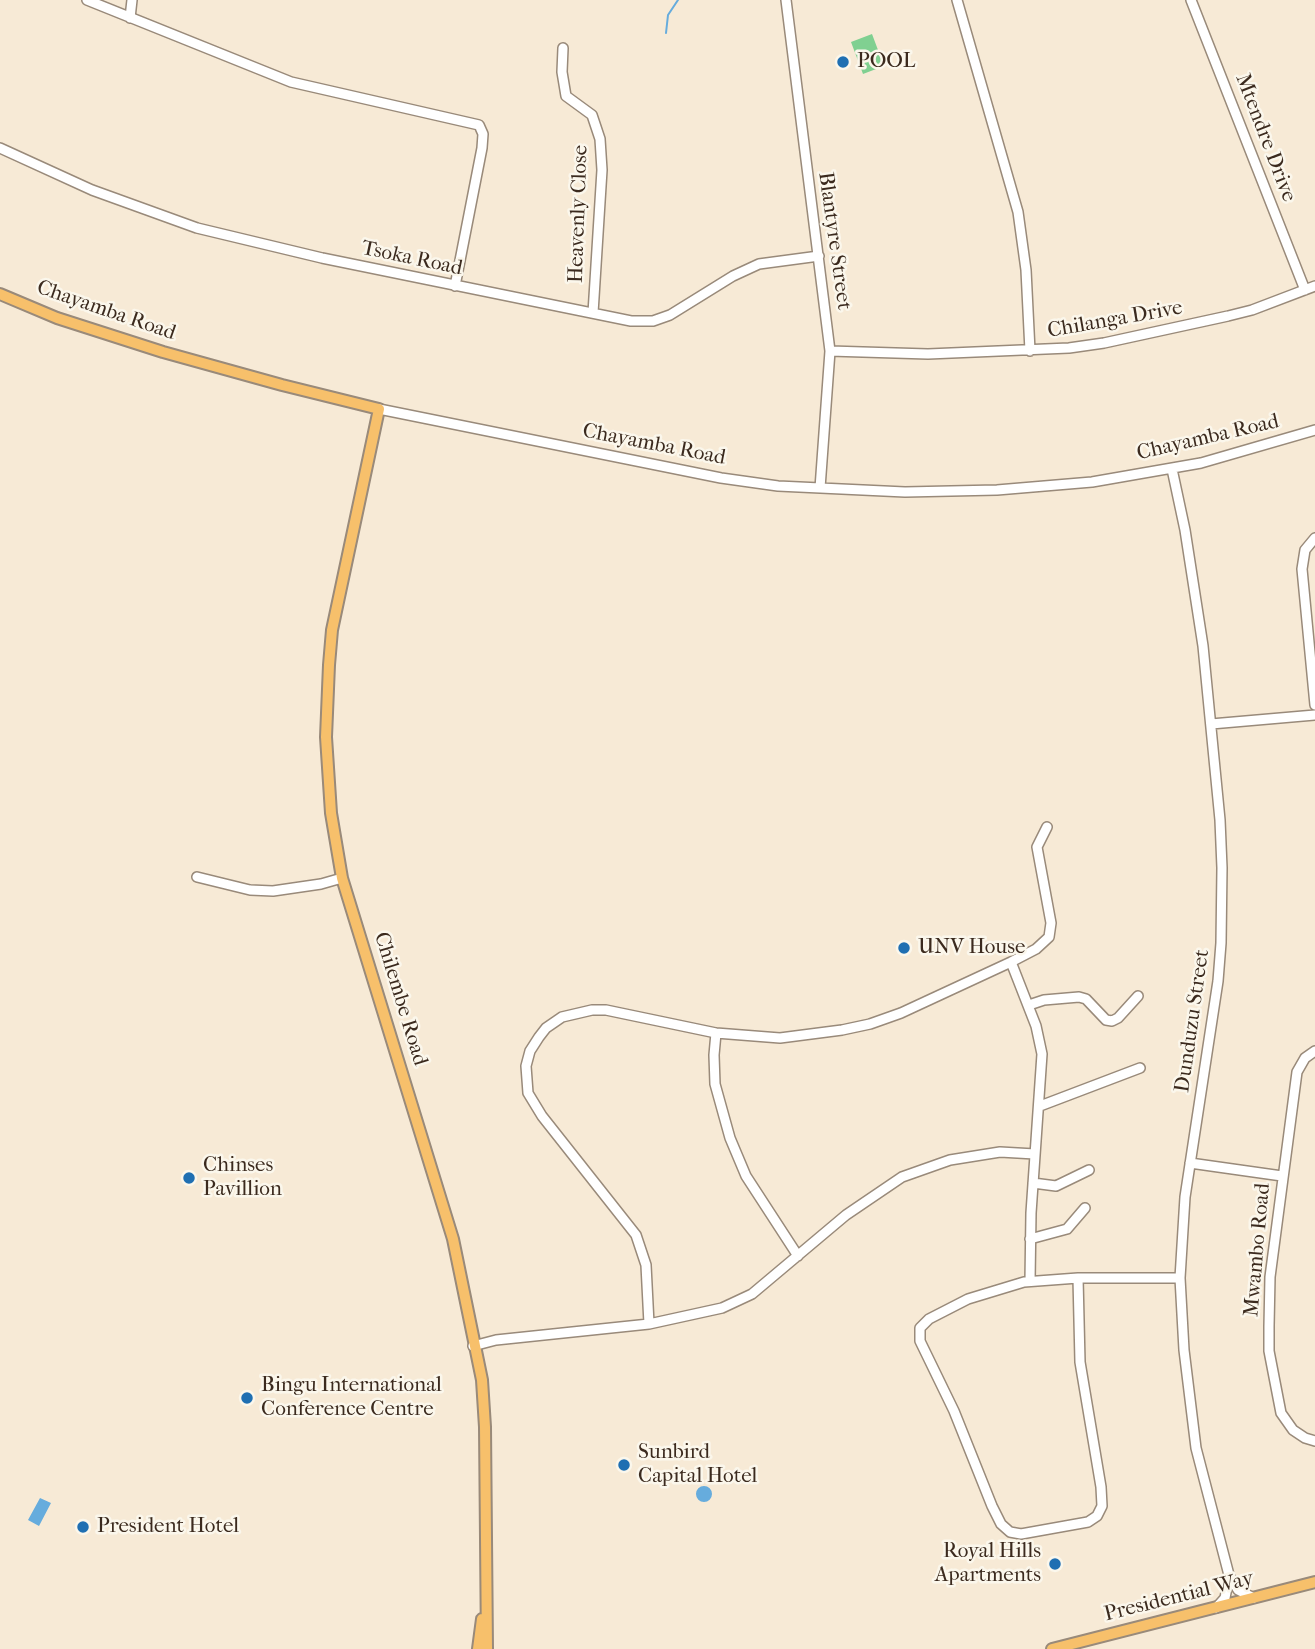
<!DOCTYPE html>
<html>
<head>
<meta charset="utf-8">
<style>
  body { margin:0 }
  canvas { display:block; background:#f7ead6 }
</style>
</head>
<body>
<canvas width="1315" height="1649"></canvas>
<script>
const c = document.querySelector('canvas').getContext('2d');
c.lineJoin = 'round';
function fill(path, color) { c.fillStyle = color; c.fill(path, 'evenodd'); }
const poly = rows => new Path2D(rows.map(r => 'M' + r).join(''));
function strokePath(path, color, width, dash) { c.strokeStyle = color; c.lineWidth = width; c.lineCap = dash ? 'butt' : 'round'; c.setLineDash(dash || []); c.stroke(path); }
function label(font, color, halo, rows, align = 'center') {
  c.font = font + ' "IM FELL French Canon",serif'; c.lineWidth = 5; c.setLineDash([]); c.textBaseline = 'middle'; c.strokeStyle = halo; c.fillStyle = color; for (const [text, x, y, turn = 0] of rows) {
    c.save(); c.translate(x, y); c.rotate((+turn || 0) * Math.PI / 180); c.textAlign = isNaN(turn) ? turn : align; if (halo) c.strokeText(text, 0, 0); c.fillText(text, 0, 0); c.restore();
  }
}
const green = poly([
  [872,34,884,66,863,74,851,42]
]);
const water = poly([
  '696 1494a8 8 0 1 1 16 0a8 8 0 1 1-16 0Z',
  [40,1498,51,1503,39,1526,28,1520]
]);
const stream = poly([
  [666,33,668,15,678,0]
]);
const minor = poly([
  [87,0,291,82,479,125,483,134,482,148,455,286],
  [786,0,830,351,820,488],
  [957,0,1018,212,1026,270,1030,351],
  [1191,0,1305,290],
  [130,18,132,0],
  [563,48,562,72,566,96,592,115,600,139,602,170,593,313],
  [0,148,92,190,197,228,322,258,631,321,653,321,670,315,733,276,759,264,819,256],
  [830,351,928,354,1069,348,1104,343,1228,316,1252,310,1315,286],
  [379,409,721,478,778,486,905,492,997,490,1092,482,1201,463,1315,430],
  [1172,469,1185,530,1203,646,1220,820,1222,868,1221,943,1218,981,1185,1197,1180,1278,1184,1350,1196,1448,1229,1575,1238,1590,1254,1598],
  [1315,538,1305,550,1302,569,1315,705],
  [1211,724,1315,715],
  [197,877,250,890,273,891,321,884,342,878],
  [1011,962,1036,1026,1042,1054,1031,1213,1030,1281],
  [1029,1005,1044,1000,1079,997,1086,999,1106,1020,1112,1021,1118,1018,1138,996],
  [716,1033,714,1055,715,1084,730,1138,746,1176,798,1256],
  [1315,1051,1305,1058,1297,1072,1270,1277,1269,1326,1269,1351,1281,1413,1293,1430,1305,1438,1315,1441],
  [1040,1106,1140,1068],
  [1190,1163,1282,1176],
  [1033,1183,1056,1186,1089,1170],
  [1030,1239,1067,1229,1085,1208],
  [1078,1278,1080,1362,1101,1487,1102,1506,1097,1516,1088,1522,1021,1534,1010,1532,1001,1524,992,1506,954,1411,920,1341,920,1328,929,1319,968,1299,1024,1282,1078,1278,1180,1278],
  [649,1324,646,1265,636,1235,542,1116,528,1093,526,1066,530,1051,539,1037,546,1028,562,1017,592,1010,606,1010,716,1033,780,1038,842,1030,870,1024,901,1013,1011,962,1036,949,1049,937,1051,923,1037,847,1047,827],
  [473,1346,496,1340,649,1324,722,1308,752,1294,846,1215,902,1177,950,1160,1000,1152,1035,1154],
  [1216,1608,1225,1598,1229,1577]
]);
const major = poly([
  [0,294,57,318,163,352,282,385,379,409,332,630,329,665,326,737,331,813,342,878,453,1239,482,1380,485,1427,487,1649],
  [478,1649,482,1619],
  [1052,1649,1315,1582]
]);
const markers = [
  [843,62,7,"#1f6fb2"],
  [904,948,7,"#1f6fb2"],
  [189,1178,7,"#1f6fb2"],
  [247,1398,7,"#1f6fb2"],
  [624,1465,7,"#1f6fb2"],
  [83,1527,7,"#1f6fb2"],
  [1055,1564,7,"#1f6fb2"]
];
const poiNames = [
  ["POOL",857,62],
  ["UNV House",918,948],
  ["Chinses",203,1166],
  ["Pavillion",203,1190],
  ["Bingu International",261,1386],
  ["Conference Centre",261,1410],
  ["Sunbird",638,1453],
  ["Capital Hotel",638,1477],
  ["President Hotel",97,1527],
  ["Royal Hills",1041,1552,"right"],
  ["Apartments",1041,1576,"right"]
];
const streetNames = [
  ["Mtendre Drive",1265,138,69],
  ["Heavenly Close",579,214,-88],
  ["Blantyre Street",834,241,82],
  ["Tsoka Road",412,259,12],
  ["Chayamba Road",106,311,19],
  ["Chilanga Drive",1115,320,-10],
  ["Chayamba Road",1208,438,-13],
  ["Chayamba Road",654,445,11],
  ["Chilembe Road",400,999,73],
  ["Dunduzu Street",1193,1021,-82],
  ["Mwambo Road",1258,1250,-85],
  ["Presidential Way",1179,1597,-14]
];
fill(green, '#80d091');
fill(water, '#66acdd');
strokePath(stream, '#66acdd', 2);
strokePath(minor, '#998a7a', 12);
strokePath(major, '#998a7a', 14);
strokePath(minor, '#fff', 9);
strokePath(major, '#f7c06b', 10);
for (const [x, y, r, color] of markers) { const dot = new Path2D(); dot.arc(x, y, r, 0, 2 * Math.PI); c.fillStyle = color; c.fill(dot); strokePath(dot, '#fbf7ec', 2.5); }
label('21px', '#3b2a1e', '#fbf7ec', poiNames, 'left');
label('21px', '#3b2a1e', '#fbf7ec', streetNames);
</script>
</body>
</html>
